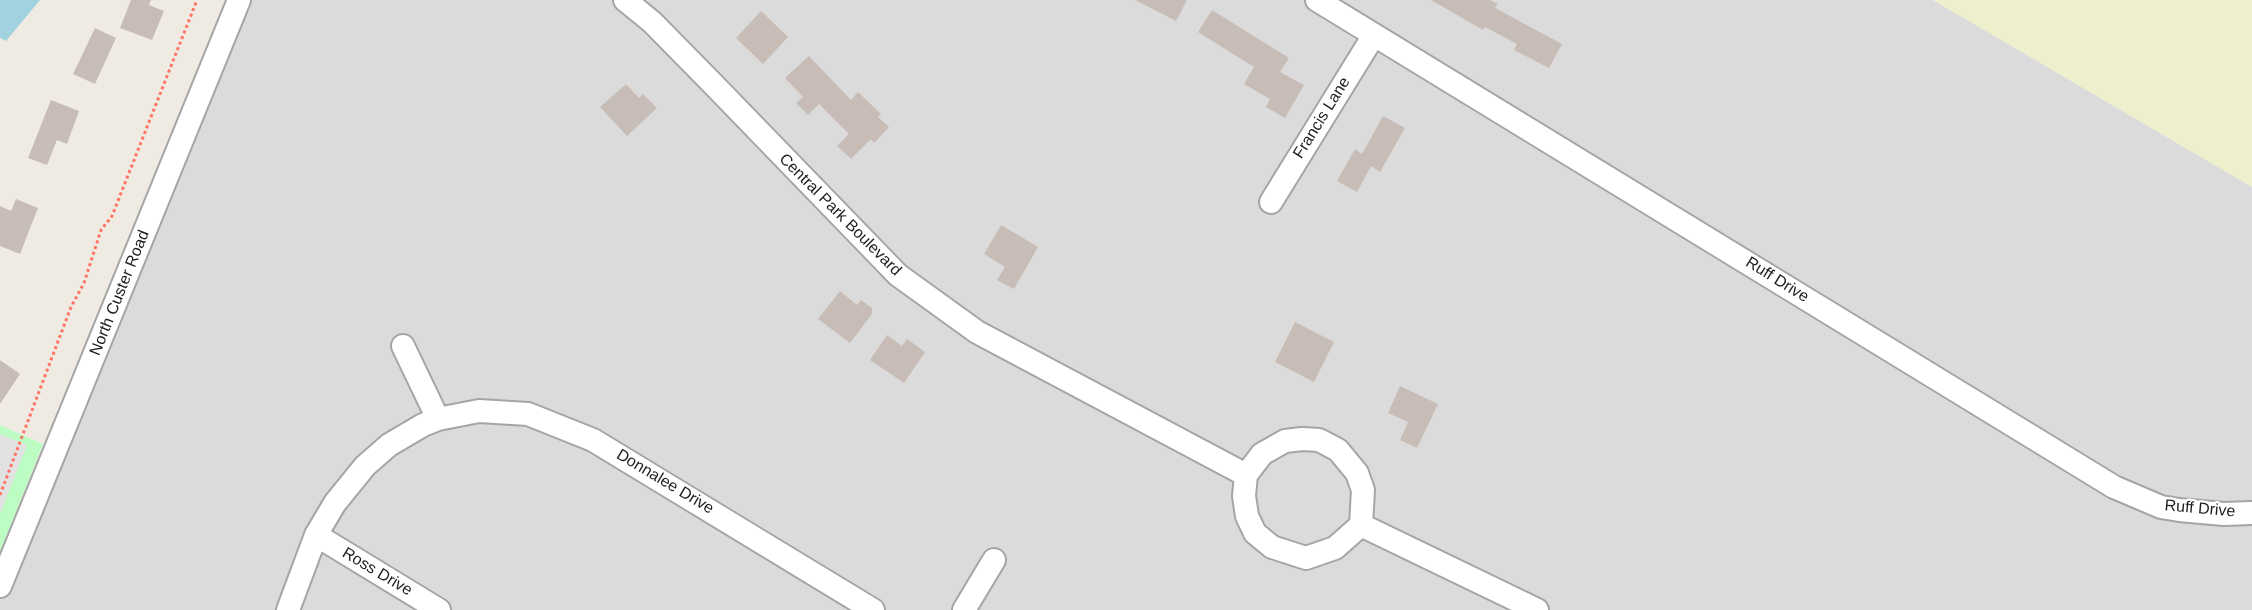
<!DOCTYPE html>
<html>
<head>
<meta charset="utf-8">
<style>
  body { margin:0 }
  canvas { display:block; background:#efebe3 }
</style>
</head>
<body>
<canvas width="2252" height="610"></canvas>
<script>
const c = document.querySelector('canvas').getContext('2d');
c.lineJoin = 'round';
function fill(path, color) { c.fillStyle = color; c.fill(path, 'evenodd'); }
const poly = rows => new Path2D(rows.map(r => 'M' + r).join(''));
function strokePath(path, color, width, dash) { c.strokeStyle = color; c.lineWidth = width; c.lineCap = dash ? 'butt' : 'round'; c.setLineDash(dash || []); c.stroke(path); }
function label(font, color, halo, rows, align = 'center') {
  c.font = font + ' Helvetica,sans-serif'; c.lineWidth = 4.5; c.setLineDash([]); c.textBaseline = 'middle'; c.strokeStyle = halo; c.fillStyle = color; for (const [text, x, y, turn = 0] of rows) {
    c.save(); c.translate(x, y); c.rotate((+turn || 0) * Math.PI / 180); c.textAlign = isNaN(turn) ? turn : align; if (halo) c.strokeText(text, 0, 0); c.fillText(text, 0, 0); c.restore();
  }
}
const residential = poly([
  [239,0,1933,0,2252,187,2252,610,0,610,0,586]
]);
const farmland = poly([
  [1933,0,2252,0,2252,187]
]);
const park = poly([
  [0,425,43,444,0,552]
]);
const parking = poly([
  [0,434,27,445,0,514]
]);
const water = poly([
  [0,0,40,0,6,41,0,38]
]);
const building = poly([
  [131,0,151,0,149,5,164,11,152,40,120,28],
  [1135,0,1187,0,1176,21],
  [1431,0,1490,0,1498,4,1495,8,1562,44,1549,68,1514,50,1517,44,1485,27,1483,30],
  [1212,10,1289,58,1280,72,1304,85,1285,118,1266,107,1270,99,1244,84,1254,67,1198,32],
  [761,11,788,37,763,64,736,38],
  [95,28,116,38,95,84,73,74],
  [809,56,851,100,858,92,881,114,878,117,889,127,874,143,871,139,851,159,837,146,849,134,819,104,808,115,796,103,803,97,785,78],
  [626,84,639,98,643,94,657,108,627,136,600,107],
  [51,100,79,111,67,144,57,140,47,165,28,158],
  [1383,116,1405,128,1380,172,1371,166,1357,192,1337,181,1355,149,1362,154],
  [16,199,38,208,20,254,0,246,0,206,11,211],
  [1001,225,1038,247,1014,289,997,280,1005,267,984,254],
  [840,291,857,305,861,300,872,308,872,314,850,343,818,319],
  [1295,322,1334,342,1314,382,1275,362],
  [887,335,902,346,907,339,925,352,904,383,870,360],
  [0,360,20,374,0,404],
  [1400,386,1438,404,1417,448,1400,440,1408,422,1388,413]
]);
const path = poly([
  [0,495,71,307,84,283,101,230,112,216,197,0]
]);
const minor = poly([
  [625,0,652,22,713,84,898,275,977,332,1246,475],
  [1317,0,2114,487,2161,507,2179,510,2224,514,2252,513],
  [1271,202,1374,35],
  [403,346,438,419],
  [1302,439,1319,440,1338,450,1357,473,1363,490,1361,525,1335,548,1306,558,1272,547,1255,533,1247,516,1244,496,1246,475,1262,454,1285,441,1302,439],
  [1361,525,1537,610],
  [316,535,439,610],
  [0,586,239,0],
  [288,610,316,535,335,503,365,466,389,445,423,425,438,419,479,411,528,414,593,440,873,610],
  [964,610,994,560]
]);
const streetNames = [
  ["Francis Lane",1322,118,-58],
  ["Central Park Boulevard",840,215,45],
  ["Ruff Drive",1777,280,32],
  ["North Custer Road",120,293,-68],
  ["Donnalee Drive",665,482,31],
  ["Ruff Drive",2200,509,5],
  ["Ross Drive",377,572,31]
];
fill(residential, '#dcdbdb');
fill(farmland, '#edefcd');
fill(park, '#bdfcc2');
fill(parking, '#e2e2e2');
fill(water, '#a1d2e0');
fill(building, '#c7bdb6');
strokePath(minor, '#a5a5a5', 26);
strokePath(path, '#ff7464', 3, [3, 3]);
strokePath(minor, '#fff', 22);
label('16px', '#1e1e1e', '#fff', streetNames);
</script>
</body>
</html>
